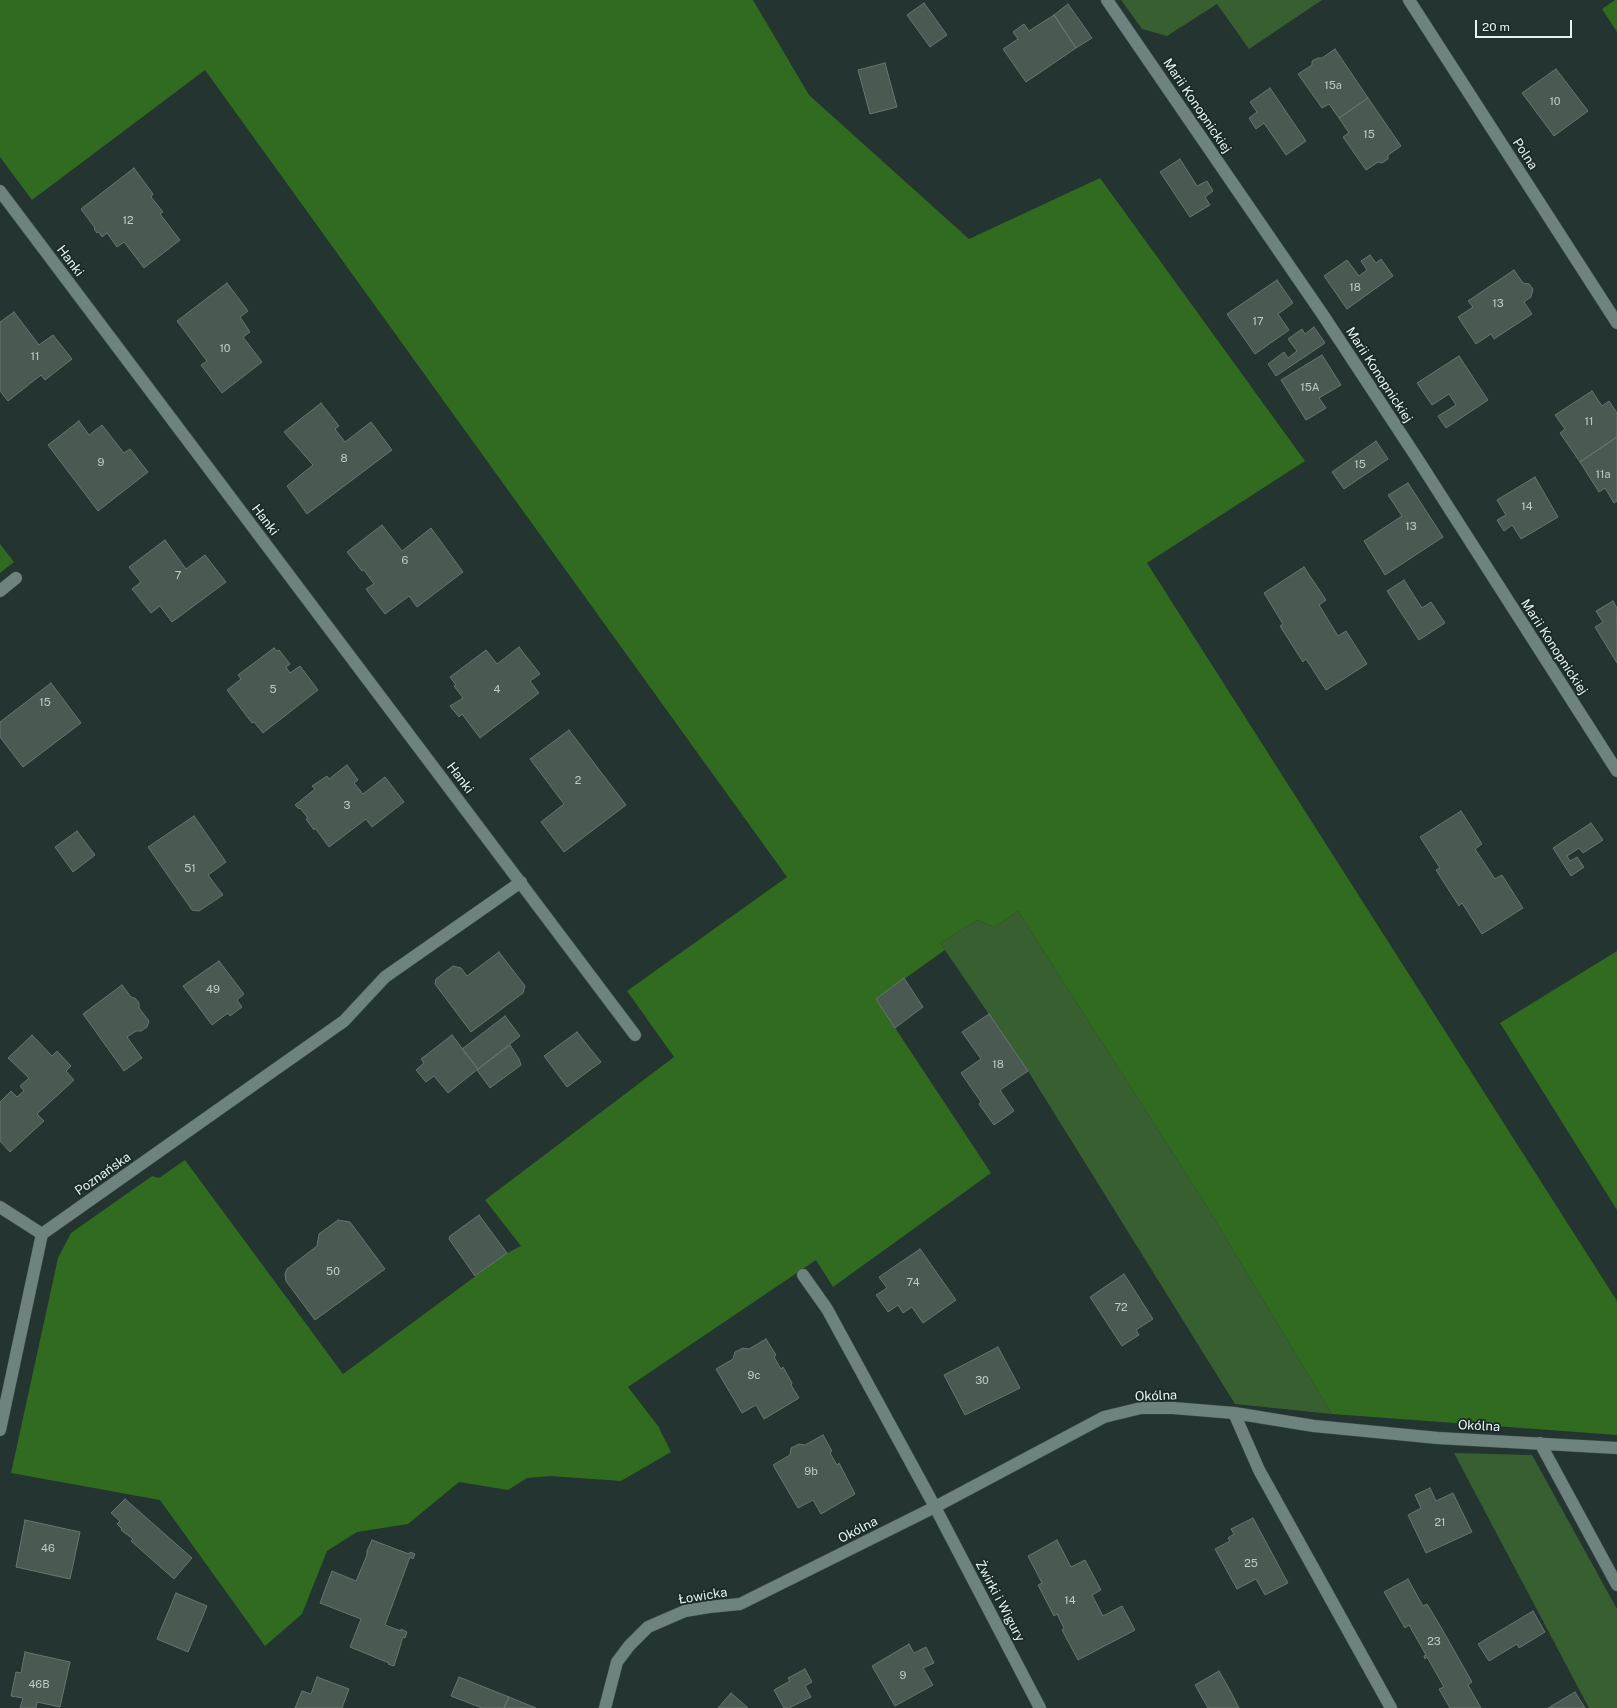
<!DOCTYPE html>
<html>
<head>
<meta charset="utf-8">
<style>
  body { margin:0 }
  #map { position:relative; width:1617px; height:1708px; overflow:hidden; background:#233431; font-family:"Public Sans",sans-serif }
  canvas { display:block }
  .scale { position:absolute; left:1475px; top:20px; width:97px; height:18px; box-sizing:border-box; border:2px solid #e8f3f1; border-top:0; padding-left:5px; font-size:12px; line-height:14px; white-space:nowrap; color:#e8f3f1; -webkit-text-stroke:3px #192a28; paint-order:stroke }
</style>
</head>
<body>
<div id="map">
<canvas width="1617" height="1708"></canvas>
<div class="scale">20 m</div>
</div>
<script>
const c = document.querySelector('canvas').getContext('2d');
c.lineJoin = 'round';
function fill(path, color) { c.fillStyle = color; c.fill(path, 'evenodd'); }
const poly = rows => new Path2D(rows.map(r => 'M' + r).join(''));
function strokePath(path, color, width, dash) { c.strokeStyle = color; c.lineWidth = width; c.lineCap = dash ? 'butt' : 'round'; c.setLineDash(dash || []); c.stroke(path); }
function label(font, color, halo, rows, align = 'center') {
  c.font = font + ' "Public Sans",sans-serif'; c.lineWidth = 3.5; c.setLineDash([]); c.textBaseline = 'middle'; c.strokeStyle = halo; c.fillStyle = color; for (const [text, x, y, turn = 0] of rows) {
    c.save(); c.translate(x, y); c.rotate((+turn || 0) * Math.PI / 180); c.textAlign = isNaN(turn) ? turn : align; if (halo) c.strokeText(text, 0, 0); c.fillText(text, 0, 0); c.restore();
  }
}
const green = poly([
  [1121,0,1322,0,1249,49,1217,4,1167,36,1142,29],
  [1018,911,1201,1197,1332,1414,1235,1404,1028,1071,940,943,977,920,995,927],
  [1454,1453,1532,1455,1617,1609,1617,1708,1589,1708]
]);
const forest = poly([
  [0,0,753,0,809,95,969,239,1100,178,1305,461,1147,563,1617,1301,1617,1435,1332,1414,1201,1197,1018,911,995,927,977,920,940,943,945,950,876,999,991,1173,833,1287,816,1260,628,1387,658,1426,671,1452,621,1481,550,1476,527,1478,508,1490,459,1482,408,1524,357,1532,327,1551,302,1614,265,1646,160,1500,11,1473,58,1258,71,1233,152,1176,159,1178,185,1160,343,1374,507,1253,521,1246,485,1200,674,1057,627,991,787,877,205,70,32,200,0,157],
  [1615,0,1617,0,1617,32,1602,9],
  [0,544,14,562,0,573],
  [1617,951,1617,1210,1500,1023]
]);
const building = poly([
  [924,3,947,35,930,47,907,15,924,3],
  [1068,4,1092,38,1076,48,1054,15,1068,4],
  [1054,15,1076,48,1026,82,1003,49,1018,39,1013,32,1024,24,1029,31,1054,15],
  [1335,49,1368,98,1339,118,1329,104,1322,108,1298,74,1312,65,1312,61,1318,58,1322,58,1335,49],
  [885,63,897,107,870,114,858,70,885,63],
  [1556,69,1588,111,1554,136,1522,93,1556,69],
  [1270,88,1306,141,1286,155,1264,123,1256,129,1249,118,1257,112,1250,102,1270,88],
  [1368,98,1401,146,1388,155,1388,159,1382,163,1378,162,1366,170,1343,137,1349,133,1339,118,1368,98],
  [1180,159,1197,186,1207,181,1213,191,1205,197,1210,205,1190,217,1160,172,1180,159],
  [134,168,153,194,151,197,163,212,160,214,180,240,144,268,124,242,117,247,107,233,102,237,99,232,97,233,94,229,95,228,81,209,134,168],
  [1370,255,1376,263,1381,259,1393,276,1347,309,1324,276,1347,260,1359,276,1367,270,1361,261,1370,255],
  [1514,270,1523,283,1529,284,1533,289,1531,297,1524,302,1532,314,1494,339,1491,334,1476,344,1458,317,1473,307,1468,301,1514,270],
  [1277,280,1293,303,1278,314,1289,330,1255,354,1227,314,1277,280],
  [227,283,248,311,240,317,250,332,243,337,262,362,222,393,201,365,207,361,177,321,227,283],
  [14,312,39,345,53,335,72,359,45,380,41,375,8,401,0,391,0,322,14,312],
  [1314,327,1325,343,1276,376,1268,364,1284,352,1288,358,1297,351,1288,339,1302,329,1305,334,1314,327],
  [1322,355,1341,385,1319,398,1326,408,1306,420,1281,380,1322,355],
  [1459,356,1488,400,1446,428,1438,416,1456,405,1449,394,1432,405,1417,383,1459,356],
  [1592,391,1602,406,1609,401,1617,413,1617,437,1580,462,1560,433,1565,429,1555,415,1592,391],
  [321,403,339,426,335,429,345,442,371,422,392,450,307,514,287,486,313,465,284,432,321,403],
  [79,421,89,435,102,425,124,453,130,449,148,472,98,511,48,445,79,421],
  [1617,437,1617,501,1614,503,1605,488,1599,492,1580,462,1617,437],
  [1376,441,1388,459,1344,489,1332,472,1376,441],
  [1535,477,1558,517,1521,539,1512,525,1504,531,1497,520,1506,515,1497,500,1535,477],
  [1408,483,1443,537,1385,575,1364,541,1402,516,1388,495,1408,483],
  [382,525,402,551,431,528,463,572,417,607,409,596,385,614,366,589,374,584,364,570,362,571,347,552,382,525],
  [165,540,186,569,205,555,226,582,172,622,160,606,151,613,132,589,141,582,129,567,165,540],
  [1304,567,1326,600,1319,605,1338,636,1346,631,1367,664,1326,690,1306,659,1303,662,1280,626,1283,624,1264,593,1304,567],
  [1404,580,1422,608,1431,602,1445,623,1419,640,1387,591,1404,580],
  [1613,601,1617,608,1617,618,1616,618,1617,621,1617,663,1595,627,1603,622,1596,611,1613,601],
  [519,647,540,674,530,681,539,693,480,738,462,714,459,717,450,706,463,698,454,686,456,685,450,677,486,650,497,664,519,647],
  [274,648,277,651,279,650,290,664,286,667,290,673,300,666,318,690,263,733,254,722,252,723,227,690,241,679,238,675,274,648],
  [51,683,81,723,23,767,0,737,0,722,51,683],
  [569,730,626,805,564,852,541,822,564,804,530,759,569,730],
  [347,765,358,780,354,783,363,794,385,777,404,802,372,827,366,819,329,847,315,828,314,830,306,819,308,818,300,808,299,809,295,805,315,789,312,786,327,776,329,779,347,765],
  [1461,811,1482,844,1475,849,1495,879,1502,875,1523,908,1482,934,1462,903,1459,906,1436,870,1440,868,1420,837,1461,811],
  [194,816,226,862,208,875,223,895,199,911,192,910,148,847,194,816],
  [1591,823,1603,840,1583,853,1579,848,1567,856,1570,861,1577,857,1584,867,1571,876,1553,848,1591,823],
  [77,831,95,855,73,872,55,847,77,831],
  [499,952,525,986,523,993,471,1032,435,984,436,979,453,966,461,968,467,976,499,952],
  [219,961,244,994,237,1000,242,1007,230,1016,228,1013,212,1025,183,986,219,961],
  [904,978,923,1007,895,1028,876,999,904,978],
  [122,985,131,997,135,998,139,1003,139,1008,149,1021,147,1027,141,1031,136,1031,127,1037,142,1058,124,1071,83,1014,122,985],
  [989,1014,1028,1071,1000,1090,1014,1111,994,1125,979,1104,981,1102,961,1073,981,1059,962,1032,989,1014],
  [505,1016,520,1036,478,1069,462,1049,505,1016],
  [577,1032,601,1062,567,1087,544,1056,577,1032],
  [32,1035,52,1056,57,1051,71,1066,66,1071,74,1080,37,1114,44,1121,10,1152,0,1141,0,1102,11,1091,17,1097,24,1091,20,1086,29,1078,8,1058,32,1035],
  [452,1035,478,1069,448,1093,434,1076,426,1082,416,1070,424,1063,421,1059,452,1035],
  [510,1045,519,1059,521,1065,490,1088,477,1070,510,1045],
  [479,1215,507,1253,475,1276,449,1239,450,1236,479,1215],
  [338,1220,350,1222,385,1269,315,1320,286,1281,285,1274,287,1269,317,1246,319,1234,338,1220],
  [920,1249,956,1300,923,1323,912,1307,903,1313,898,1305,888,1312,876,1295,887,1288,879,1277,920,1249],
  [1124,1274,1153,1319,1136,1330,1139,1335,1122,1346,1090,1297,1124,1274],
  [766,1339,776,1355,774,1357,781,1369,783,1367,792,1383,791,1385,799,1398,764,1419,756,1405,742,1413,716,1369,733,1359,735,1352,743,1348,749,1349,766,1339],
  [998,1347,1020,1388,965,1415,944,1375,998,1347],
  [823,1435,832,1451,830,1453,837,1465,839,1463,855,1494,821,1514,813,1500,798,1508,773,1465,790,1455,791,1448,799,1444,805,1445,823,1435],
  [1430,1488,1436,1501,1453,1493,1472,1532,1426,1553,1408,1515,1421,1508,1415,1495,1430,1488],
  [125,1499,192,1558,174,1579,131,1541,133,1539,121,1530,122,1529,117,1524,120,1521,111,1513,125,1499],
  [1253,1518,1288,1583,1265,1595,1256,1579,1237,1589,1215,1549,1230,1541,1228,1538,1234,1534,1231,1529,1253,1518],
  [25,1520,80,1532,70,1579,16,1567,25,1520],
  [372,1540,409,1554,410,1552,415,1554,413,1559,410,1557,385,1625,401,1631,401,1629,407,1632,405,1638,403,1637,394,1666,388,1664,389,1663,350,1647,361,1619,320,1603,332,1571,356,1581,367,1555,367,1551,372,1540],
  [1057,1540,1071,1567,1085,1560,1101,1590,1092,1595,1103,1616,1122,1606,1135,1630,1078,1660,1062,1630,1064,1628,1057,1614,1054,1616,1038,1585,1042,1583,1028,1556,1057,1540],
  [1408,1579,1423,1606,1427,1604,1442,1629,1472,1682,1468,1685,1481,1708,1450,1708,1439,1689,1444,1687,1427,1657,1425,1659,1424,1656,1426,1655,1409,1625,1405,1628,1384,1592,1408,1579],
  [176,1593,207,1606,188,1652,157,1639,176,1593],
  [1533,1611,1545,1632,1519,1648,1517,1644,1489,1661,1478,1644,1533,1611],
  [909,1644,914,1653,926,1647,934,1663,923,1668,933,1685,895,1706,872,1666,909,1644],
  [25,1652,70,1662,60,1707,37,1702,36,1708,20,1708,23,1698,11,1696,16,1672,21,1673,25,1652],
  [805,1669,812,1682,805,1686,811,1697,789,1708,784,1708,774,1690,790,1681,788,1678,805,1669],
  [1219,1671,1231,1692,1239,1708,1208,1708,1195,1685,1219,1671],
  [317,1677,349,1689,342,1708,295,1708,302,1691,311,1694,317,1677],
  [459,1677,509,1697,504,1708,482,1708,451,1696,459,1677],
  [1575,1692,1585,1708,1548,1708,1575,1692],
  [731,1693,748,1708,718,1708,731,1693],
  [509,1697,536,1708,504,1708,509,1697]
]);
const minor = poly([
  [1107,0,1325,318,1415,455,1617,771],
  [1409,0,1617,323],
  [0,191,635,1035],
  [0,591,16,578],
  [0,1207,42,1234],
  [803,1275,827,1309,935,1507,1040,1708],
  [1234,1413,1259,1470,1391,1708],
  [0,1430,42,1234,344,1021,385,977,521,882],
  [1540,1443,1617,1585],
  [605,1708,617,1662,629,1646,648,1627,685,1611,709,1607,740,1604,935,1507,1104,1417,1141,1408,1173,1408,1234,1413,1314,1426,1438,1438,1617,1448]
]);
const numberNames = [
  ["15a",1333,86],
  ["10",1555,102],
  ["15",1369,135],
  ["12",128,221],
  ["18",1355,288],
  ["13",1498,304],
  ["17",1258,322],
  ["10",225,349],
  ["11",35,357],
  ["15A",1310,388],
  ["11",1589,422],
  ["8",344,459],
  ["9",101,463],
  ["15",1360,465],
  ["11a",1603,475],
  ["14",1527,507],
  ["13",1411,527],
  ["6",405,561],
  ["7",178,576],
  ["5",273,690],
  ["4",497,690],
  ["15",45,703],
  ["2",578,781],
  ["3",347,806],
  ["51",190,869],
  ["49",213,990],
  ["18",998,1065],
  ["50",333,1272],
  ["74",913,1283],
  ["72",1121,1308],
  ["9c",754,1376],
  ["30",982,1381],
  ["9b",811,1472],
  ["21",1440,1523],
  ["46",48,1549],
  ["25",1251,1564],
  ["14",1070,1601],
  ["23",1434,1642],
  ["9",903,1676],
  ["46B",39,1685]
];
const streetNames = [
  ["Marii Konopnickiej",1197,106,56],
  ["Polna",1525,154,57],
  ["Hanki",70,261,53],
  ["Marii Konopnickiej",1379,375,57],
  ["Hanki",265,520,53],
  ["Marii Konopnickiej",1554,647,57],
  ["Hanki",460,778,53],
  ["Poznańska",103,1174,-35],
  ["Okólna",1156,1396,-2],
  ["Okólna",1479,1426,3],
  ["Okólna",858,1530,-27],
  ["Łowicka",703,1596,-9],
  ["Żwirki i Wigury",1000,1601,62]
];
fill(green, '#385f2f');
fill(forest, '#306b1f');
fill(building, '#4a5951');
strokePath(building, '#67776f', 1);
strokePath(minor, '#40504d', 13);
strokePath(minor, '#6e827e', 12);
label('11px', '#c0ccc9', null, numberNames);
label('13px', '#e8f3f1', '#192a28', streetNames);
</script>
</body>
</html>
